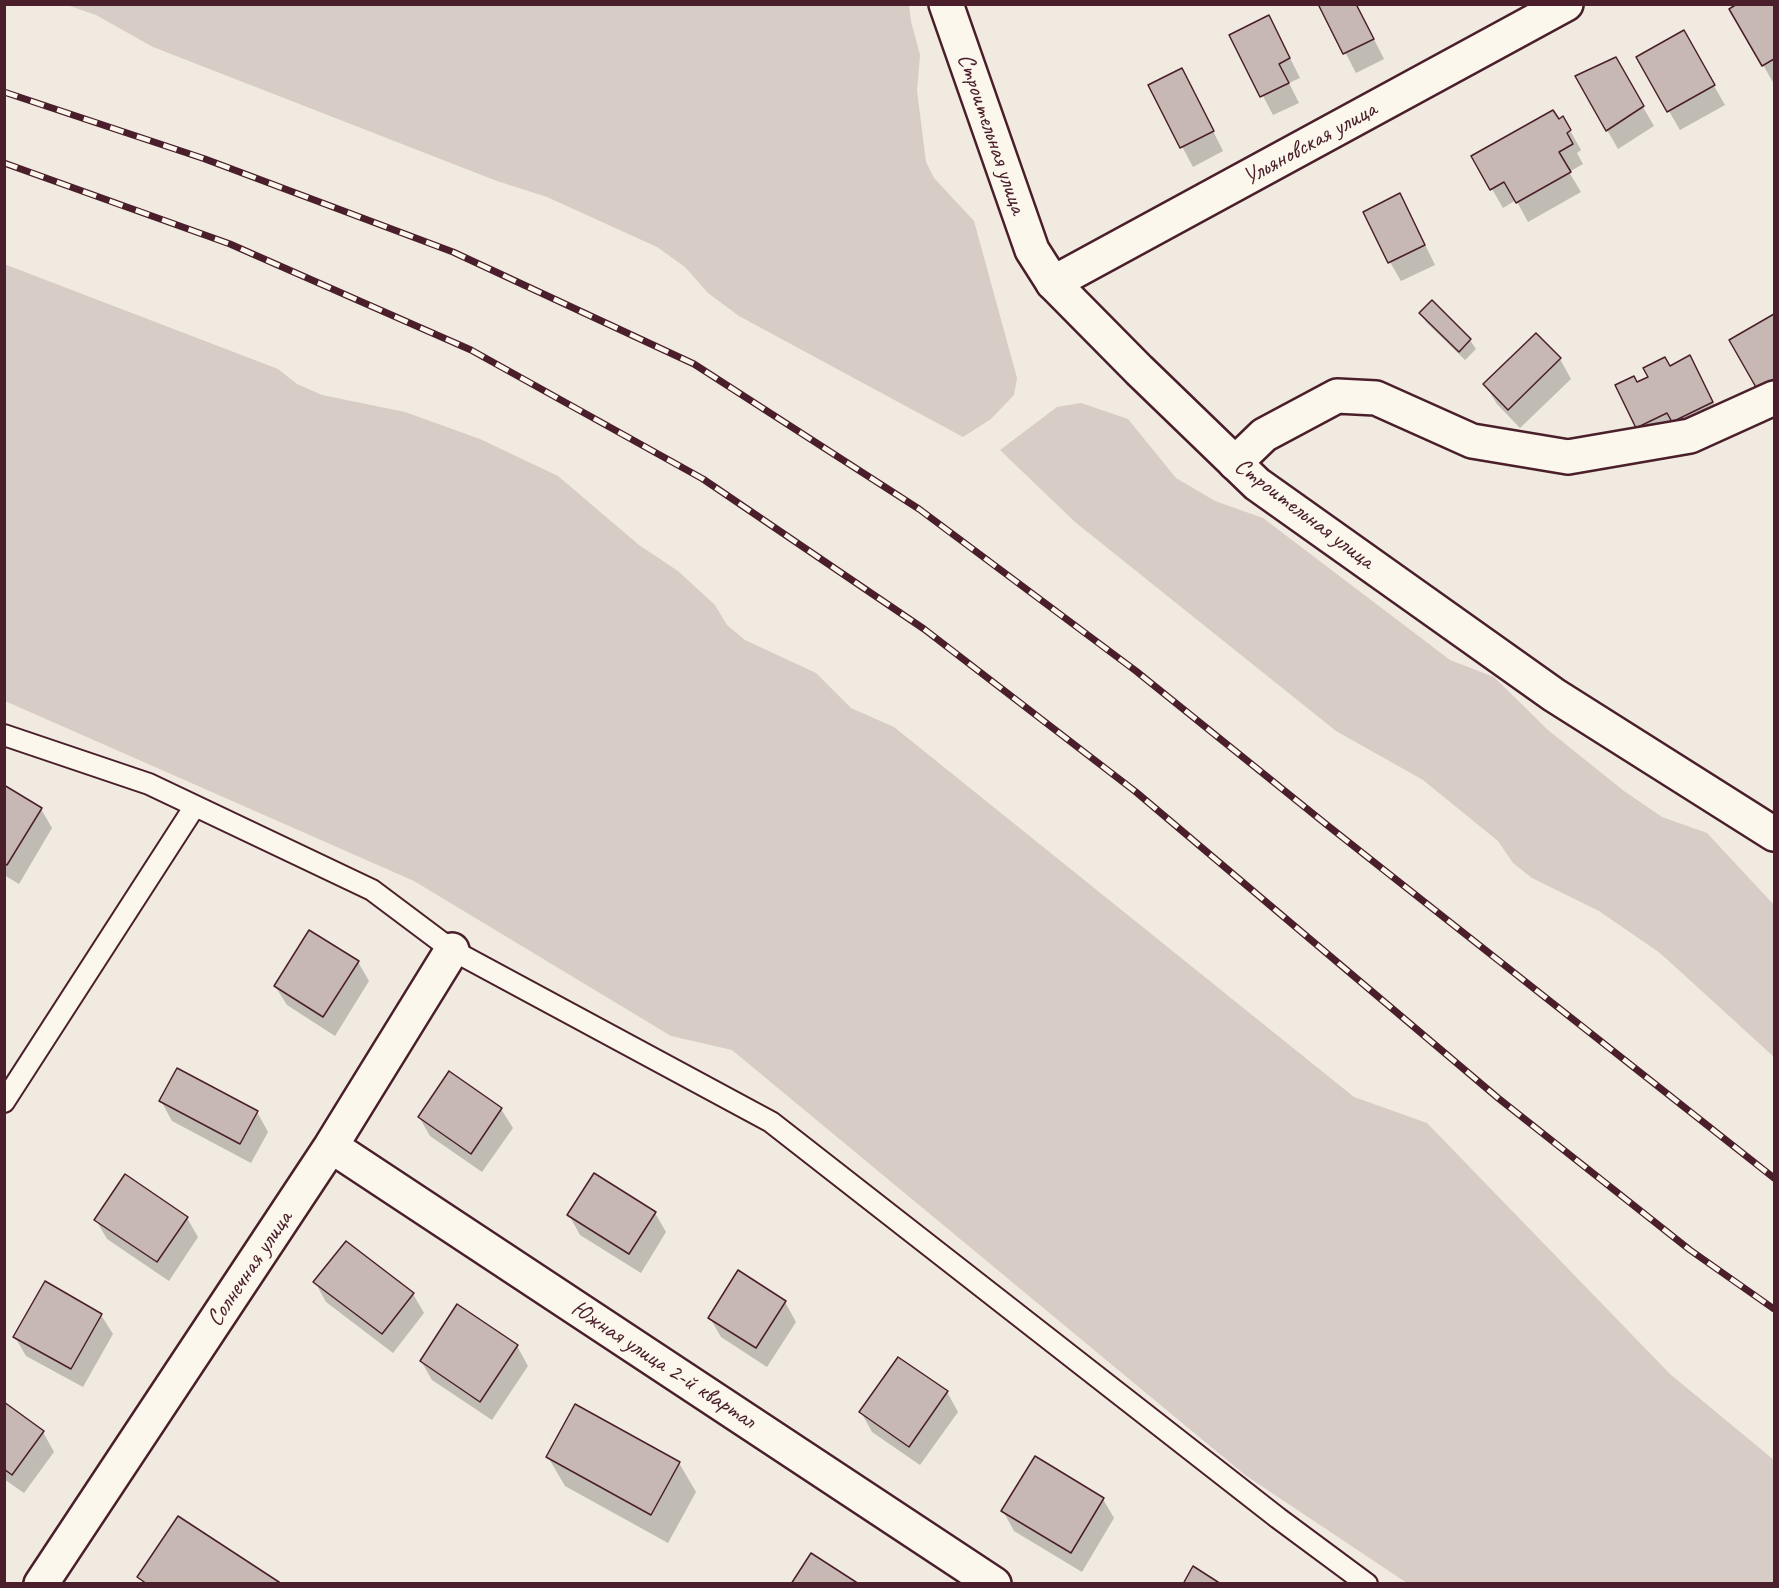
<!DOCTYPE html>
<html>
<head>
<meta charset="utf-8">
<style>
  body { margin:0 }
  #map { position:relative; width:1779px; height:1588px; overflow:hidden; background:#f0eae0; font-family:Caveat,sans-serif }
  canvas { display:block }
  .frame { position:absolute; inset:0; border:6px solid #4a1f2b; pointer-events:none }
</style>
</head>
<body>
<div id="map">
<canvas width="1779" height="1588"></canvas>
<div class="frame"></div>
</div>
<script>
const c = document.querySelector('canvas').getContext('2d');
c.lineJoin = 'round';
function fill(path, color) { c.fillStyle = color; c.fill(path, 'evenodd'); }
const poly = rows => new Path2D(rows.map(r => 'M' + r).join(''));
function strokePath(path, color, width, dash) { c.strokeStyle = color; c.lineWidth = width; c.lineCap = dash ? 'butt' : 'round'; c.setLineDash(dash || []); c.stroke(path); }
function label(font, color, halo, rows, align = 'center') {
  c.font = font + ' Caveat,sans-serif'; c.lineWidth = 4.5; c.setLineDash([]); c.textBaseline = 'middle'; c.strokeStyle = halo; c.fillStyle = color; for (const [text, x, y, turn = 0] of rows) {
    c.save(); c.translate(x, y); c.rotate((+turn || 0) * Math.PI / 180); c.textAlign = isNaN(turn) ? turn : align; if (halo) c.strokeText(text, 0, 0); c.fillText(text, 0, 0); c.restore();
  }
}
const green = poly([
  [67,5,909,5,911,21,920,55,917,91,926,162,934,178,974,221,1017,378,1014,395,991,419,963,437,739,316,708,293,685,267,657,247,547,197,497,181,153,47,96,15],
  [4,264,278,369,297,384,322,395,405,412,480,439,558,476,639,545,678,571,715,605,727,625,745,640,816,673,851,708,894,727,1354,1097,1427,1123,1670,1374,1774,1460,1774,1583,1407,1583,1245,1475,732,1050,671,1036,414,881,5,701],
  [1081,403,1128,419,1176,478,1215,501,1263,518,1450,660,1494,677,1548,730,1624,791,1662,817,1707,833,1774,905,1774,1057,1660,953,1599,911,1532,878,1513,863,1498,841,1423,780,1336,731,1075,522,1000,450,1057,407]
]);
const shadow = poly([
  [1320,4,1356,4,1384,59,1356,73],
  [1740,4,1774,4,1774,84,1731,9],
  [1683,32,1725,105,1680,130,1638,58],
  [1231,35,1279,36,1300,78,1289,83,1299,103,1273,115],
  [1615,59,1654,126,1618,149,1577,77],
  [1150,86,1192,89,1223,151,1193,167],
  [1563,118,1581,150,1577,153,1583,164,1569,172,1581,192,1528,222,1516,200,1503,208,1473,156],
  [1410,214,1435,265,1401,281,1390,262],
  [1432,302,1470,340,1476,349,1465,360,1426,322,1421,313],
  [1774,316,1774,404,1731,340],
  [1536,335,1560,359,1571,379,1520,428,1497,404,1485,385],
  [1690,357,1723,421,1649,447,1617,386,1637,384],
  [4,787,41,809,52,828,19,884,4,875],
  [358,962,369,981,335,1036,287,1005,275,986],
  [161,1101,257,1112,268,1132,251,1163,172,1121],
  [501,1109,513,1128,482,1172,430,1136,419,1117],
  [655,1213,666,1232,641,1273,580,1235,569,1215],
  [187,1218,198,1237,169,1281,107,1239,96,1220],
  [315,1282,413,1294,424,1313,393,1353,326,1302],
  [785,1302,796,1322,767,1367,721,1337,710,1318],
  [458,1307,517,1346,528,1366,492,1420,432,1380,421,1361],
  [101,1315,113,1334,83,1387,26,1356,15,1337],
  [947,1392,958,1412,920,1465,872,1432,861,1412],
  [4,1404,43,1432,54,1452,24,1493,4,1479],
  [548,1457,679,1463,696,1492,668,1543,565,1486],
  [1103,1499,1114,1518,1082,1572,1014,1531,1003,1511]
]);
const building = poly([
  [1318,4,1356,4,1374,39,1343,54,1318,4],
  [1737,4,1774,4,1774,59,1762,66,1729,9,1737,4],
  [1269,15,1290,58,1279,64,1289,83,1260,97,1229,35,1269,15],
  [1684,30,1715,85,1667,112,1636,57,1684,30],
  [1616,57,1644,106,1606,131,1575,76,1616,57],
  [1182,68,1214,131,1180,148,1148,85,1182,68],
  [1553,110,1559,119,1563,116,1571,130,1567,133,1573,144,1559,152,1571,172,1516,203,1504,182,1490,190,1471,156,1553,110],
  [1400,193,1425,245,1388,263,1363,212,1400,193],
  [1432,300,1471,339,1459,352,1419,313,1432,300],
  [1774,314,1774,379,1757,389,1729,340,1774,314],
  [1536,333,1561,358,1508,410,1483,384,1536,333],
  [1690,355,1713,402,1672,422,1667,413,1636,428,1615,385,1634,376,1637,382,1648,377,1643,368,1665,357,1670,366,1690,355],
  [4,785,42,808,7,865,4,863,4,785],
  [309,930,359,961,323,1017,274,986,309,930],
  [177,1068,258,1111,240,1144,159,1101,177,1068],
  [449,1071,502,1108,471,1154,418,1117,449,1071],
  [594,1173,656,1212,629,1254,567,1215,594,1173],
  [125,1174,188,1217,157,1262,94,1220,125,1174],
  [346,1241,414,1293,382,1334,313,1282,346,1241],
  [738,1270,786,1301,756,1348,708,1318,738,1270],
  [45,1281,102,1314,71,1369,13,1337,45,1281],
  [457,1304,518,1345,480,1402,420,1361,457,1304],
  [898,1357,948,1391,909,1447,859,1412,898,1357],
  [4,1402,44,1431,12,1475,4,1469,4,1402],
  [575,1404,680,1462,651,1515,546,1457,575,1404],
  [1035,1456,1104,1498,1071,1553,1001,1511,1035,1456],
  [178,1516,282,1584,147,1584,137,1577,178,1516],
  [811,1553,859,1584,791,1584,811,1553],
  [1193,1566,1221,1584,1183,1584,1193,1566]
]);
const service = poly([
  [4,735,149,784,372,890,452,950,771,1122,1278,1518,1367,1584],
  [4,1102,195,806]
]);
const minor = poly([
  [1053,283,1566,4],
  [1235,463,1264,435,1337,396,1376,398,1472,441,1568,457,1690,436,1774,398],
  [331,1146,994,1584],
  [41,1584,331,1146,452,950]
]);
const tertiary = poly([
  [946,4,1032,250,1053,283,1139,370,1257,484,1554,695,1774,834]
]);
const rail = poly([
  [4,92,205,159,453,252,694,364,919,509,1136,671,1327,825,1774,1178],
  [4,163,230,244,471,350,703,479,924,629,1136,792,1498,1098,1690,1250,1774,1309]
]);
const streetNames = [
  ["Строительная улица",991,134,71],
  ["Ульяновская улица",1310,144,-29],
  ["Строительная улица",1304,514,37],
  ["Солнечная улица",250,1269,-56],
  ["Южная улица 2-й квартал",663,1365,33]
];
fill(green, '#d8ccc6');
fill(shadow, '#0003');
fill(building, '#c8b8b3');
strokePath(building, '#4a1f2b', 1.5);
strokePath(service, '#4a1f2b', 24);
strokePath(minor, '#4a1f2b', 38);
strokePath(tertiary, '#4a1f2b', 38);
strokePath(service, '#fbf7ec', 20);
strokePath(minor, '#fbf7ec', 33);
strokePath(tertiary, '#fbf7ec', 33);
strokePath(rail, '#4a1f2b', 7);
strokePath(rail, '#fbf7ec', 4.5, [14]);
label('24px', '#4a1f2b', '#fbf7ec', streetNames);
</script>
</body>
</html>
